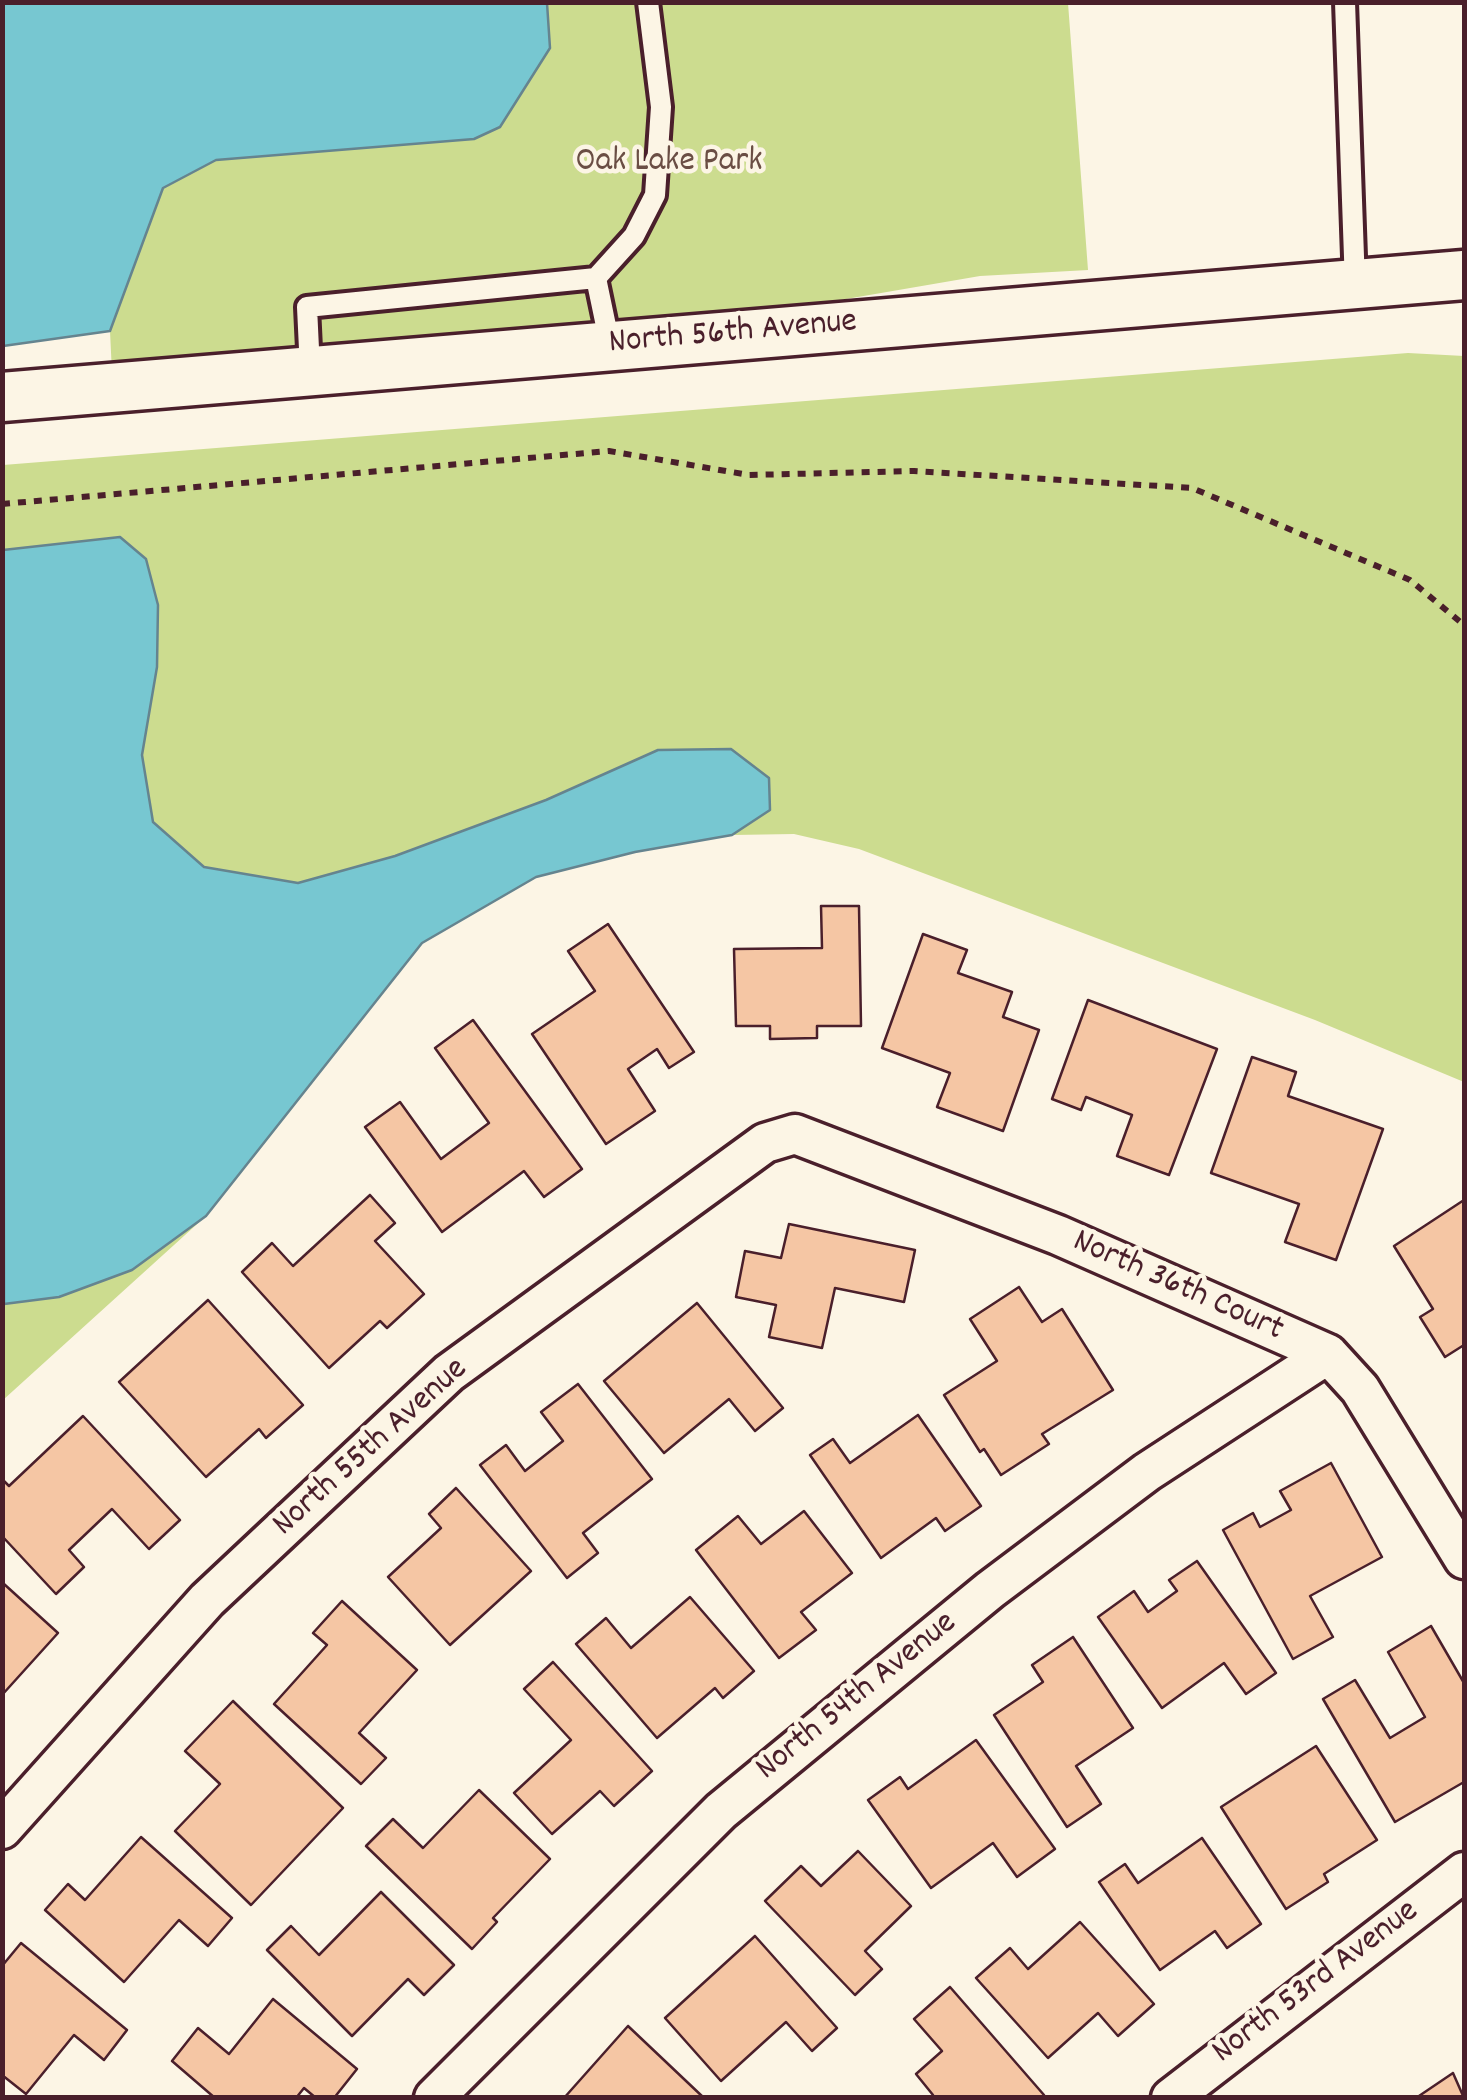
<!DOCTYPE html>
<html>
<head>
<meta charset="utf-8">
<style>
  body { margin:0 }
  #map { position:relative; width:1467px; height:2100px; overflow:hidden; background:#fcf5e5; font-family:Dekko,sans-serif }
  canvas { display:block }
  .frame { position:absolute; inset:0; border:5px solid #4a1f2b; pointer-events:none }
</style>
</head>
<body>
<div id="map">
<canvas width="1467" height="2100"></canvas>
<div class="frame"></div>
</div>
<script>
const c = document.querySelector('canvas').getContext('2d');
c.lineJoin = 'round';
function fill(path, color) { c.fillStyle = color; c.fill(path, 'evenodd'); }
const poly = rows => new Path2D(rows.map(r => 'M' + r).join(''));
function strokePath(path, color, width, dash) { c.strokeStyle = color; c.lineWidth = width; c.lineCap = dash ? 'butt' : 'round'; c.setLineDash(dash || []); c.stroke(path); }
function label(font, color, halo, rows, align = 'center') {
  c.font = font + ' Dekko,sans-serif'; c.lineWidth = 9; c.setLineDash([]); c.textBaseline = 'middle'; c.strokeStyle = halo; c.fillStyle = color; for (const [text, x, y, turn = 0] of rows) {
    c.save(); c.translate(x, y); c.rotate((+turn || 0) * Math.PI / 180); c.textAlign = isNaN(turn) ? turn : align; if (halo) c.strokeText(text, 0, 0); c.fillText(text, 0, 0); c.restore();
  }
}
const green = poly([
  [547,3,1068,3,1088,270,980,276,718,321,112,373,110,331,163,188,216,160,474,139,500,126,550,48],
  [1408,353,1464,356,1464,1082,1315,1020,859,849,794,834,733,835,635,852,536,877,422,943,206,1216,3,1400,3,465]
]);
const water = poly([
  [2,3,547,3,550,48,500,127,474,139,216,160,163,188,110,331,3,346,2,3],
  [120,537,146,559,158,605,157,667,142,755,153,822,204,867,298,883,395,856,546,800,658,750,731,749,769,778,770,810,732,835,635,852,536,877,422,943,206,1216,132,1270,59,1297,4,1304,3,550,120,537]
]);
const building = poly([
  [821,906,859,906,861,1026,817,1026,817,1038,770,1039,770,1026,736,1026,734,949,822,948,821,906],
  [608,924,694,1052,669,1068,657,1049,628,1069,655,1111,606,1144,532,1034,595,991,568,951,608,924],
  [923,934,967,950,958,973,1012,992,1003,1017,1039,1030,1003,1131,937,1107,950,1073,882,1048,923,934],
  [1088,1000,1217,1049,1169,1175,1117,1156,1132,1115,1086,1097,1081,1110,1052,1099,1088,1000],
  [473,1020,582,1169,544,1197,524,1171,442,1232,365,1127,400,1102,441,1159,489,1123,435,1048,473,1020],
  [1252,1057,1296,1072,1288,1096,1383,1129,1336,1260,1285,1242,1299,1204,1211,1173,1252,1057],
  [370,1195,395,1223,375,1241,424,1294,387,1328,380,1321,329,1368,242,1272,272,1243,293,1266,370,1195],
  [1464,1200,1464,1345,1445,1357,1420,1317,1433,1309,1394,1246,1464,1200],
  [789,1224,915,1250,904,1302,835,1288,822,1348,769,1337,776,1305,736,1297,745,1251,781,1258,789,1224],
  [1019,1287,1042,1322,1062,1309,1113,1390,1042,1434,1049,1444,1001,1475,984,1449,980,1452,944,1395,997,1361,970,1319,1019,1287],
  [208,1300,303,1405,266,1438,259,1429,206,1477,119,1382,208,1300],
  [697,1303,783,1408,755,1431,729,1399,664,1453,604,1381,697,1303],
  [578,1384,652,1479,583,1533,598,1553,567,1578,480,1465,506,1445,525,1471,563,1441,541,1412,578,1384],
  [918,1415,981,1506,945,1531,936,1518,881,1558,810,1455,833,1439,850,1463,918,1415],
  [83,1416,180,1520,149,1549,112,1509,69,1550,84,1567,56,1594,2,1536,2,1479,9,1486,83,1416],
  [1331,1463,1382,1557,1310,1596,1333,1637,1293,1659,1223,1530,1253,1513,1260,1527,1291,1510,1280,1491,1331,1463],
  [456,1488,531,1571,450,1645,388,1577,441,1528,429,1514,456,1488],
  [804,1511,852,1573,801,1612,816,1630,779,1658,696,1550,738,1516,761,1544,804,1511],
  [1197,1561,1276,1673,1246,1694,1224,1663,1162,1708,1098,1617,1134,1591,1148,1612,1177,1591,1169,1580,1197,1561],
  [4,1584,58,1633,2,1695,2,1585,4,1584],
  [690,1597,754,1671,723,1698,715,1688,657,1738,576,1644,606,1618,631,1648,690,1597],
  [342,1601,417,1670,359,1733,386,1758,361,1784,274,1704,327,1645,313,1633,342,1601],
  [1431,1626,1464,1683,1464,1782,1395,1822,1323,1699,1355,1680,1390,1738,1425,1717,1388,1652,1431,1626],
  [1073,1637,1133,1728,1076,1766,1101,1804,1067,1827,994,1715,1043,1682,1032,1665,1073,1637],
  [553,1662,652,1771,614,1806,600,1791,552,1834,514,1793,571,1740,524,1689,553,1662],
  [233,1701,343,1808,251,1905,175,1831,220,1784,185,1751,233,1701],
  [976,1740,1055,1849,1017,1877,993,1843,931,1888,868,1800,900,1777,908,1789,976,1740],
  [1316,1746,1377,1840,1324,1874,1328,1882,1286,1909,1221,1807,1316,1746],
  [479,1790,550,1859,493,1918,497,1922,472,1949,366,1846,393,1819,423,1848,479,1790],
  [141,1837,232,1918,208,1946,179,1920,124,1982,45,1910,68,1884,85,1900,141,1837],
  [1202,1838,1261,1924,1227,1948,1215,1931,1160,1970,1099,1882,1125,1864,1138,1883,1202,1838],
  [858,1851,911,1906,865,1951,882,1969,855,1995,765,1901,801,1866,821,1886,858,1851],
  [381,1892,454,1965,424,1995,408,1979,352,2036,267,1950,291,1926,319,1955,381,1892],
  [1080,1922,1154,2004,1118,2036,1098,2013,1048,2058,976,1978,1010,1948,1028,1969,1080,1922],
  [755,1936,837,2028,812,2051,786,2022,721,2081,665,2018,755,1936],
  [21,1943,127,2030,104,2060,74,2035,26,2094,2,2075,2,1966,21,1943],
  [950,1987,1044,2095,1041,2098,930,2098,933,2095,916,2074,942,2051,914,2019,950,1987],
  [273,1999,357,2069,334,2098,316,2098,304,2088,296,2098,215,2098,172,2061,198,2028,229,2054,273,1999],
  [628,2026,704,2098,564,2098,628,2026],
  [1453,2073,1464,2098,1416,2098,1453,2073]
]);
const path = poly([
  [2,504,609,451,749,475,914,471,1192,488,1410,580,1464,625]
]);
const service = poly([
  [1345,2,1355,285],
  [610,345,596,278,634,236,655,195,661,107,648,2],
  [310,370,307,307,596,278]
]);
const minor = poly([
  [2,1829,207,1600,449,1373,765,1143,795,1134,1058,1235,1328,1354,1360,1389,1464,1559],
  [434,2098,721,1811,990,1590,1147,1472,1328,1354],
  [1171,2098,1464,1872]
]);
const tertiary = poly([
  [2,397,1464,275]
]);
const parkNames = [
  ["Oak Lake Park",669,164]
];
const streetNames = [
  ["North 56th Avenue",733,335,-5],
  ["North 36th Court",1177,1288,24],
  ["North 55th Avenue",372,1449,-42],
  ["North 54th Avenue",858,1698,-39],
  ["North 53rd Avenue",1317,1984,-37]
];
fill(green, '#ccdc8f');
fill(water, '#77c7d1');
strokePath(water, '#65848f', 2.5);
fill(building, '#f5c6a4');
strokePath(building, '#4a1f2b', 2.5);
strokePath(service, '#4a1f2b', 28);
strokePath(minor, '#4a1f2b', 45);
strokePath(tertiary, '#4a1f2b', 55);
strokePath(path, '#4a1f2b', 6, [8, 8]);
strokePath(service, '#fcf5e5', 20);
strokePath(minor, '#fcf5e5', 38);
strokePath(tertiary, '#fcf5e5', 48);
label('35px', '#6a4e44', '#fcf5e5', parkNames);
label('35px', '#4a1f2b', '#fcf5e5', streetNames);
</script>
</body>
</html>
